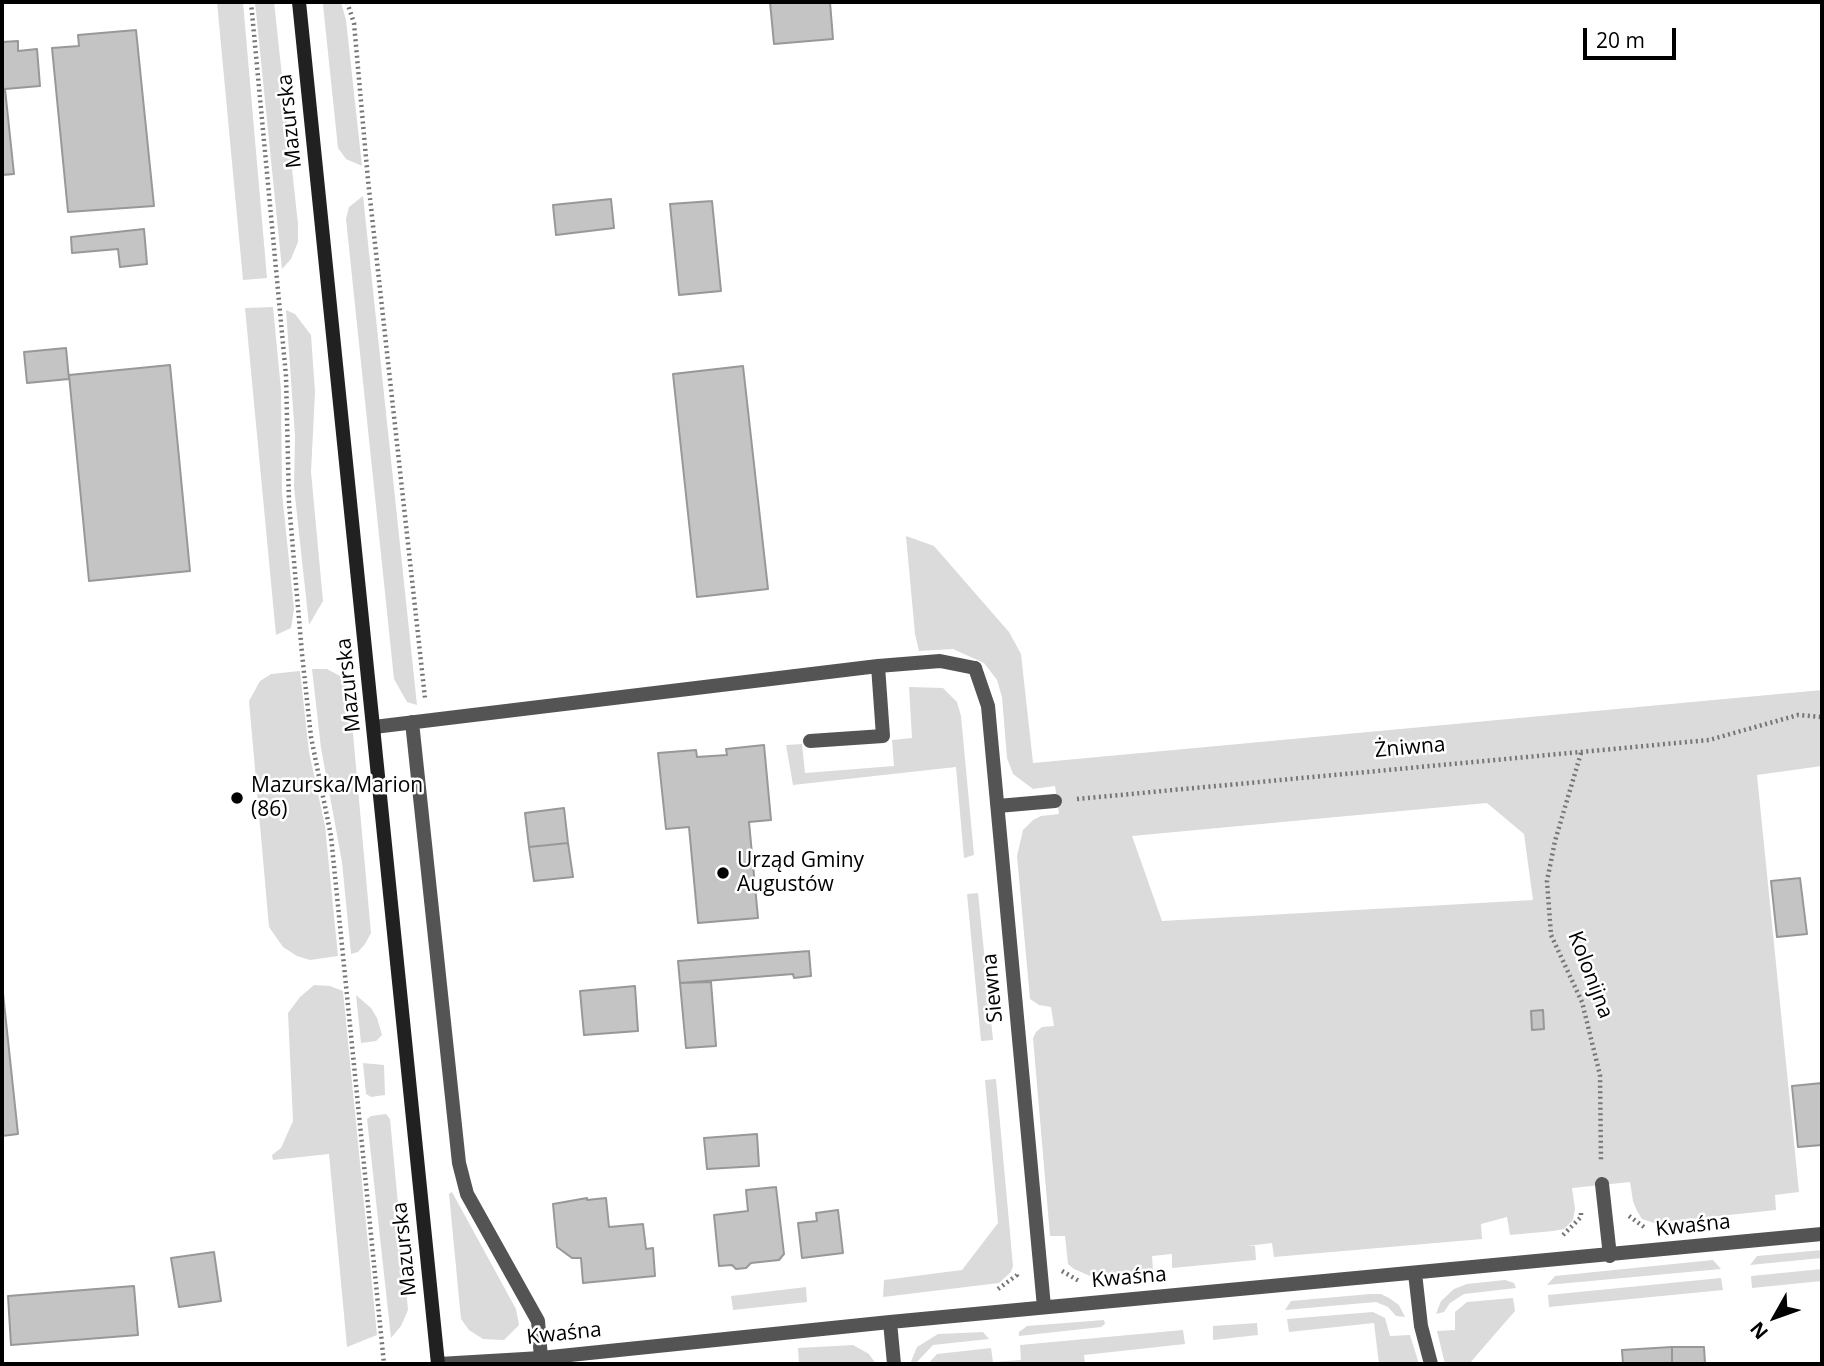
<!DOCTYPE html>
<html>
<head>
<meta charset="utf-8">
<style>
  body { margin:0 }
  #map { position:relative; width:1824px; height:1366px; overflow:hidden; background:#fff; font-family:"Open Sans",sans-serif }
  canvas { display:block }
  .frame { position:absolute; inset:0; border:4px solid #000; pointer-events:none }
  .north { position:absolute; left:1740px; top:1282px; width:70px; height:70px; -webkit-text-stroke:5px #fff; paint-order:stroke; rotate:230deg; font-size:19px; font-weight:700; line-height:28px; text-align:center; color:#000 }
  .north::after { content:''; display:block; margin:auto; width:24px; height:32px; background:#000; clip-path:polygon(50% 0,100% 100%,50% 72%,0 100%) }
  .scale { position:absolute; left:1583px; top:28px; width:93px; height:32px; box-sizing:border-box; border:4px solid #000; border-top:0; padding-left:9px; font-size:21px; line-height:24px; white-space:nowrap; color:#000; -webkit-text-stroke:5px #fff; paint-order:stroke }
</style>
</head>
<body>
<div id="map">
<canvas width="1824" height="1366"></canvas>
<div class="frame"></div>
<div class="north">N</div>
<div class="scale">20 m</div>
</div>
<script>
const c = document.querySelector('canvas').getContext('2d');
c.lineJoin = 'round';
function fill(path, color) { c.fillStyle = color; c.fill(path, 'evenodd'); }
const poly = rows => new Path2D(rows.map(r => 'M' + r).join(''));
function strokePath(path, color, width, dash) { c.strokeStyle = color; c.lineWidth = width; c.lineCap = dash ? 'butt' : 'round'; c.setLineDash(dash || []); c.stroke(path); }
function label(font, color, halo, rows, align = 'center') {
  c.font = font + ' "Open Sans",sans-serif'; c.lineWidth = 5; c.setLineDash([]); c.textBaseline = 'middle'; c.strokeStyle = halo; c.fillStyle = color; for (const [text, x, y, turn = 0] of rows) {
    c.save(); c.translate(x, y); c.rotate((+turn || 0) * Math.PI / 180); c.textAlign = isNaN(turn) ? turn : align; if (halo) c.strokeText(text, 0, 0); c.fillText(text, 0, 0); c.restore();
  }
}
const green = poly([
  [217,2,243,2,267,278,243,280],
  [255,2,274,2,298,224,298,242,291,259,282,269],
  [325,2,341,2,346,20,362,166,346,159,338,148,323,5],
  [363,196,417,705,407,702,394,679,346,219,349,207],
  [273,307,281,390,282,493,294,609,291,628,276,635,245,308],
  [286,310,295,314,311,335,315,392,311,472,323,601,309,625,294,487,295,436],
  [906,536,934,546,1009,632,1021,654,1033,763,1822,690,1822,766,1757,775,1799,1192,1775,1195,1776,1210,1654,1223,1642,1219,1637,1211,1633,1201,1630,1182,1572,1188,1575,1209,1573,1220,1564,1229,1553,1231,1510,1235,1507,1217,1481,1224,1482,1239,1274,1257,1272,1243,1248,1246,1255,1246,1256,1260,1172,1268,1172,1254,1152,1256,1153,1270,1090,1276,1074,1269,1068,1264,1065,1236,1050,1236,1033,1038,1036,1032,1042,1027,1054,1026,1051,1007,1039,1005,1030,999,1017,856,1023,830,1033,820,1041,816,1059,814,1055,786,1033,789,1013,774,1007,758,1002,697,997,680,984,663,953,649,919,651,915,634],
  [1487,803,1524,834,1533,900,1162,921,1132,836],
  [312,669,327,669,340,676,349,689,371,933,365,944,358,952,351,954,342,862,321,748],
  [300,671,309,752,325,826,338,956,310,960,297,956,283,947,269,927,249,701,260,681,271,674],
  [909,687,943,688,957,702,961,716,974,855,964,858,956,767,793,785,786,745,802,744,805,773,894,766,892,740,912,738],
  [978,893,993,1040,981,1041,967,894],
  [314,985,330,986,343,991,377,1335,347,1347,329,1154,273,1160,272,1155,281,1148,293,1121,288,1013,300,997],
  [356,995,371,1008,377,1018,382,1035,376,1041,361,1043],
  [363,1063,384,1065,385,1095,371,1097,366,1094],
  [996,1079,1013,1266,1011,1272,999,1283,883,1297,884,1280,962,1270,998,1223,985,1080],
  [386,1114,390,1119,408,1310,401,1326,391,1338,367,1119,371,1116],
  [452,1192,516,1309,519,1325,504,1340,483,1339,469,1330,461,1319,449,1194],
  [1822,1250,1822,1258,1750,1265,1757,1256],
  [1713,1260,1721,1269,1547,1285,1555,1276],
  [1822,1269,1822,1281,1752,1288,1751,1276],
  [1721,1278,1723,1290,1549,1307,1548,1295],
  [1505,1280,1514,1283,1516,1288,1464,1294,1450,1303,1444,1312,1436,1314,1441,1301,1454,1289,1467,1284],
  [806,1287,807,1302,733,1310,731,1296],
  [1370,1294,1381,1294,1389,1298,1399,1305,1405,1317,1396,1316,1388,1307,1376,1302,1285,1310,1291,1301],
  [1513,1298,1515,1311,1469,1364,1445,1364,1437,1331,1455,1330,1455,1312,1467,1302],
  [1373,1312,1385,1318,1390,1336,1410,1335,1419,1364,1379,1364,1374,1323,1289,1332,1287,1319],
  [1104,1320,1105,1324,1101,1327,1019,1336,1019,1332,1027,1326],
  [1257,1323,1258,1335,1213,1340,1213,1326],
  [1183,1330,1185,1344,1084,1355,1085,1364,928,1364,937,1354,991,1348,993,1362,1021,1360,1020,1345],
  [983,1332,989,1339,933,1345,916,1363,910,1364,917,1347,938,1334],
  [853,1345,869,1354,876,1364,799,1364,798,1348]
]);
const building = poly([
  [770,2,830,2,833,39,774,44,770,2],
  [136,30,154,206,68,212,52,48,79,46,78,35,136,30],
  [18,41,18,51,37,49,40,86,5,89,14,174,2,175,2,42,18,41],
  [611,199,614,228,556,235,553,205,611,199],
  [712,201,721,291,679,295,670,204,712,201],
  [144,229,147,264,120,267,118,249,72,253,71,237,144,229],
  [66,348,69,379,27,383,24,352,66,348],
  [170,365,190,571,89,581,69,375,170,365],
  [743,366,768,589,697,597,673,374,743,366],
  [764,745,771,820,749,822,758,918,698,923,689,827,666,829,658,753,696,750,697,757,727,755,726,749,764,745],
  [564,808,568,843,529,847,525,813,564,808],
  [568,843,573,877,534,881,529,847,568,843],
  [1800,878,1807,934,1777,937,1771,881,1800,878],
  [809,951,811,976,794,978,793,974,680,983,678,961,809,951],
  [711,982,716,1046,686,1048,680,983,711,982],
  [2,984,18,1134,2,1136,2,984],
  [635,986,638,1031,584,1035,580,991,635,986],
  [1543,1010,1544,1029,1532,1030,1531,1011,1543,1010],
  [1822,1083,1822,1145,1798,1147,1792,1086,1822,1083],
  [757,1134,759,1166,707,1169,704,1138,757,1134],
  [776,1187,784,1254,779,1260,751,1263,746,1268,736,1269,732,1265,719,1266,714,1215,748,1211,746,1190,776,1187],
  [587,1198,587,1200,606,1198,609,1227,643,1224,646,1249,653,1248,655,1276,583,1283,581,1258,572,1258,557,1247,553,1204,587,1198],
  [838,1210,843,1253,802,1258,798,1223,817,1221,816,1213,838,1210],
  [214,1252,221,1301,179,1307,171,1258,214,1252],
  [134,1286,138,1335,11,1345,8,1296,134,1286],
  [1672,1347,1704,1347,1705,1364,1672,1364,1672,1347],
  [1672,1347,1672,1364,1623,1364,1622,1350,1672,1347]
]);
const path = poly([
  [251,2,286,376,289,503,302,654,311,737,331,836,384,1364],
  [347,2,354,23,368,180,425,698],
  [1581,753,1555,841,1547,881,1551,935,1582,1002,1600,1075,1601,1162],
  [1077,799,1709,740,1798,715,1822,717],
  [1629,1216,1644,1227],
  [1563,1235,1581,1217,1581,1213],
  [1062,1271,1079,1281],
  [998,1289,1017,1275,1017,1272]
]);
const lane = poly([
  [878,666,940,661,975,668],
  [412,722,459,1163,467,1194,538,1321,541,1358],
  [374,727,878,666,883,736,810,741]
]);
const street = poly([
  [975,668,988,706,1044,1307],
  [998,806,1055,801],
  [1602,1184,1610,1256],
  [1415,1273,1421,1326,1431,1364],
  [890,1322,894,1364],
  [439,1364,541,1358,890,1322,1822,1234]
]);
const secondary = poly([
  [299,2,438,1364]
]);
const markers = [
  [237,798,7,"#000"],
  [723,873,7,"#000"]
];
const streetNames = [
  ["Mazurska",290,121,-96],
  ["Mazurska",349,685,-96],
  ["Żniwna",1410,748,-5],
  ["Kolonijna",1590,975,69],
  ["Siewna",993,988,-95],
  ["Kwaśna",1693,1226,-6],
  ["Mazurska",405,1249,-96],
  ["Kwaśna",1129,1278,-5],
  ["Kwaśna",564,1334,-6]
];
const poiNames = [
  ["Mazurska/Marion",251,786],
  ["(86)",251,810],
  ["Urząd Gminy",737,861],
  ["Augustów",737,885]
];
fill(green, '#dbdbdb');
fill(building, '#c4c4c4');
strokePath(building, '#989898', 2);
strokePath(path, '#767676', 4.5, [2, 3.5]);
strokePath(lane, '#545454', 14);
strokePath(street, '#545454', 14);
strokePath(secondary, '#212121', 14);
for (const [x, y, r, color] of markers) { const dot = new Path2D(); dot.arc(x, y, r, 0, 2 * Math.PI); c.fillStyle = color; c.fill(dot); strokePath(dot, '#fff', 2.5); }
label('21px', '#000', '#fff', streetNames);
label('21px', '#000', '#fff', poiNames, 'left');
</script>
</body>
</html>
